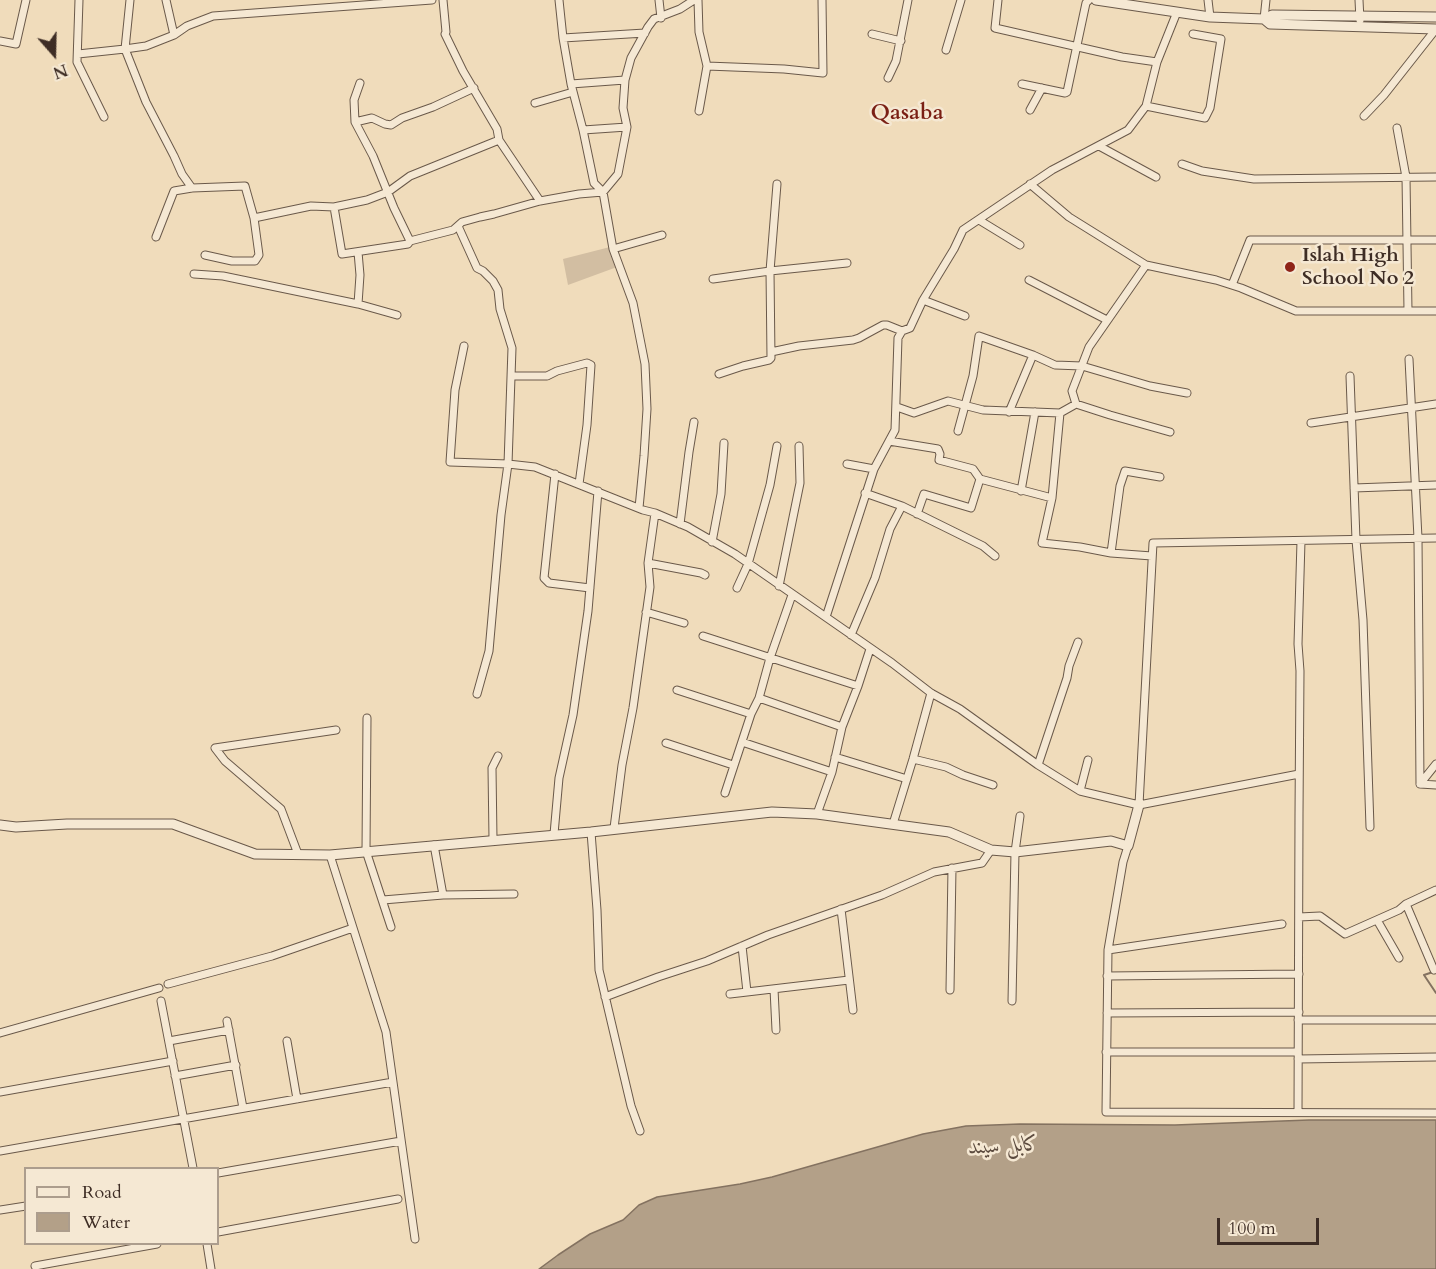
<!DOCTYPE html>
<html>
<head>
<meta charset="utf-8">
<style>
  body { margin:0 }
  #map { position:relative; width:1436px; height:1269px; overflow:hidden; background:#f0dcbb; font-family:Cardo,serif }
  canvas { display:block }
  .legend { position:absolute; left:24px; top:1167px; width:195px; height:78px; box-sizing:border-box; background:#f5e8d3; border:2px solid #ac9d8d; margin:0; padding:8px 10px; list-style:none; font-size:18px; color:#3e2d25 }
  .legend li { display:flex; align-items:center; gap:12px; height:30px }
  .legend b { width:30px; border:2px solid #ac9d8d }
  .north { position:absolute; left:24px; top:24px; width:60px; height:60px; -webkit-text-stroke:4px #f5e8d3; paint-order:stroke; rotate:160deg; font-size:16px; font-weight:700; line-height:24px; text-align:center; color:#3e2d25 }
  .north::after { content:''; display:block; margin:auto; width:21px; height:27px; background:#3e2d25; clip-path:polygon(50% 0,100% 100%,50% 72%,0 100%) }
  .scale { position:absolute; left:1217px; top:1218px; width:102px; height:27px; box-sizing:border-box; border:3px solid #3e2d25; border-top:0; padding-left:8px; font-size:18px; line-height:21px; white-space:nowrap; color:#3e2d25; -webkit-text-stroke:4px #f5e8d3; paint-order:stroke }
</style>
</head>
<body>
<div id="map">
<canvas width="1436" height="1269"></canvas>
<ul class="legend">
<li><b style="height:8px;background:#f5e8d3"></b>Road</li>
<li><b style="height:16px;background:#b3a088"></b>Water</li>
</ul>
<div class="north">N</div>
<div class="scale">100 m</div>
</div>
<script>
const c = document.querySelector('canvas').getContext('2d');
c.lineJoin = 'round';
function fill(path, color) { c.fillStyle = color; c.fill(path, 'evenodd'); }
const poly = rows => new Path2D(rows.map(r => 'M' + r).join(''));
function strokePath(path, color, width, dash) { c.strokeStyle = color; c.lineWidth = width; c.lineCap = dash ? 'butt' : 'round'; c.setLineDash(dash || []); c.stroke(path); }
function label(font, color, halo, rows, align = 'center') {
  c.font = font + ' Cardo,Amiri,serif'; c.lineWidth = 5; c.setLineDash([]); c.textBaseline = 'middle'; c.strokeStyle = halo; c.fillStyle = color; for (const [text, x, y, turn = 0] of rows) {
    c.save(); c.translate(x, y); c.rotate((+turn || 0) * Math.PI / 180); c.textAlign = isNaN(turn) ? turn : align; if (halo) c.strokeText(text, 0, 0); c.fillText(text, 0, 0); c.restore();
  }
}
const green = poly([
  [610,247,617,267,568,285,563,259]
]);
const water = poly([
  [1309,1120,1436,1120,1436,1269,539,1269,558,1255,590,1234,623,1220,639,1205,657,1197,740,1184,772,1177,923,1134,966,1126,1020,1124,1175,1125,1309,1120]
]);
const stream = poly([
  [1433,972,1424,975,1436,993]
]);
const minor = poly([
  [79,0,77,62,104,117],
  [130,0,125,49,146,102,174,156,182,174,192,188],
  [166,0,174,35],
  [443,0,446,32,445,34,463,71,497,129,499,140,540,201],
  [559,0,563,38,571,84,583,130,594,183,603,192,613,249,633,303,645,364,647,409,644,456,639,508],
  [659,0,661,18],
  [698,0,699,32,707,66,699,111],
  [998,0,995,28,1122,57,1157,62],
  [1208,0,1210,17],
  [1359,0,1360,20],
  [1264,19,1266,0],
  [872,34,901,41],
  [563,38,645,33],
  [0,41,16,44,26,0],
  [946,50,961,0],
  [78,54,125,49,146,46,174,35,187,26,213,16,432,0],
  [707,66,784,69,823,73,822,0],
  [888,78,896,61,908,0],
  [360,83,354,100,355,122,373,156,394,208,410,241],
  [571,84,625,80],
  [1022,84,1065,93,1067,92,1086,3,1089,0],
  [535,103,573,92],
  [1146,106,1205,118,1210,108,1221,39,1193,34],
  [1030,110,1042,88],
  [1364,116,1384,95,1436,29],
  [355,122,372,118,385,124,391,125,402,118,433,107,474,88],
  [1397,128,1406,177,1408,311],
  [583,130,627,127],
  [1099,146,1156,177],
  [1182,164,1202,171,1254,179,1436,177],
  [1030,184,1069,217,1146,265,1216,280,1241,288,1296,311,1436,311],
  [334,207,342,254,408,244,410,241,453,230,462,222,480,217,494,214,540,201,579,194,603,192,618,174,627,127,623,108,625,80,631,58,648,27,654,19,680,9,694,0],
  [254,218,311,206,334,207,367,200,388,192,410,176,499,140],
  [979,220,1020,245],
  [458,226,477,268,483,271,493,281,498,290,500,309,512,348,508,464,501,515,489,651,477,694],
  [156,237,174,191,192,188,245,186,254,218,259,255,255,261,232,261,205,255],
  [613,249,662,235],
  [358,252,360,275,358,304],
  [194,274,223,276,358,304,397,315],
  [713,279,770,271,847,263],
  [1029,280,1107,320],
  [1232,285,1250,240,1436,240],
  [923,300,965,316],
  [464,346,455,390,450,462,508,464,535,467,643,510,655,513,688,527,735,554,892,663,931,693,960,709,1038,765,1080,791,1139,805,1299,774],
  [771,352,799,346,853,340,859,338,883,325,887,325,902,331],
  [1409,359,1418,538,1420,784],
  [719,374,743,366,769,360,771,358,770,271,777,184],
  [511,376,547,376,557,371,587,363,591,365,587,425,579,484],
  [1350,376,1356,540,1363,620,1370,827],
  [1076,404,1072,391,1089,347,1146,265],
  [897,407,914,413,948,401,983,410,1060,413,1076,404,1110,415,1170,432],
  [1009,412,1033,355],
  [1060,413,1052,498,1042,543,1080,547,1111,553,1152,556],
  [1311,423,1436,404],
  [958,431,973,376,979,336,1033,355,1055,365,1082,366,1150,386,1187,393],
  [889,441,938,449,940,454,939,460,973,469,980,479,971,508,924,494,917,514],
  [847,464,874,469],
  [555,474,544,578,549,583,590,588],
  [980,479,1052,498],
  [1354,488,1436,485],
  [1021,491,1035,412],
  [865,493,902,506,983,546,995,556],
  [680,524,689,452,694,422],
  [712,542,721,494,724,443],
  [1111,553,1120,486,1125,471,1160,477],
  [648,563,701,573,705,575],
  [779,586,800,483,799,446],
  [737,588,748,564,770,485,777,446],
  [646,612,684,623],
  [826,617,874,469,895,430,898,338,902,331,910,328,923,300,954,249,963,230,1052,170,1128,130,1146,106,1157,62,1177,12],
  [851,635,875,578,890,529,902,506],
  [703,636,858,686],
  [677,690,751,714],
  [759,698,842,727],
  [367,718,366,851,391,927],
  [742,742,832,772],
  [666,743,733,765],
  [835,757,907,779],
  [913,759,946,767,963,775,993,785],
  [1038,765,1067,678,1069,666,1078,642],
  [1420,784,1436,764],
  [1420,784,1436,785],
  [1080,791,1088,760],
  [725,793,751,714,759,698,770,658,792,595],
  [1139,805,1153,543,1436,538],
  [817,814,832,772,842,727,858,686,870,649],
  [893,824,913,759,931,693],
  [614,828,622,765,633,708,650,587,648,563,655,513],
  [591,832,597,910,599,970,631,1106,640,1131],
  [554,834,559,778,573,715,588,611,598,491],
  [493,839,492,768,498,756],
  [434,845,443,895],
  [1128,846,1123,862,1108,950,1106,1112,1436,1113],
  [298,854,281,809,225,761,215,748,336,730],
  [330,855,386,1032,415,1239],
  [383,900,443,895,514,894],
  [1406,904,1434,970],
  [841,909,853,1010],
  [1299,917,1320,916,1345,934,1399,910,1406,904,1436,890],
  [1377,920,1399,958],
  [742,946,747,992],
  [1108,950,1282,924],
  [1107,976,1299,974],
  [168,984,272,956,353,928],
  [774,989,776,1030],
  [950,990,952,868],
  [730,994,849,980],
  [605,997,658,977,707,961,768,935,882,895,934,872,982,863,991,850],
  [161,1001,193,1168],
  [1012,1001,1015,852,1020,816],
  [1107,1013,1299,1012],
  [1298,1020,1436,1020],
  [227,1021,243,1108],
  [0,1033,159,988],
  [169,1041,229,1030],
  [287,1041,297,1099],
  [1106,1052,1298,1052],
  [1298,1059,1436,1057],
  [175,1076,236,1065],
  [0,1092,173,1061],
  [1298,1112,1299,815,1300,671,1298,644,1301,541],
  [0,1151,393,1082],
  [218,1173,401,1141],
  [0,1210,26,1206],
  [218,1232,398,1199],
  [207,1244,211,1269],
  [35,1266,157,1244]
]);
const tertiary = poly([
  [1096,0,1210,17,1264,19,1270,24,1436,29],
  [1264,19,1272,15,1436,17],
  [0,825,16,827,67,824,173,824,255,854,330,855,591,832,772,812,817,814,949,832,991,850,1015,852,1111,841,1128,846,1139,805]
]);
const markers = [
  [1290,267,6,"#8f2418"]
];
const poiNames = [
  ["Islah High",1302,256],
  ["School No 2",1302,279]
];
const waterNames = [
  ["کابل سيند",1004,1147,-3]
];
const quarterNames = [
  ["Qasaba",907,114]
];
fill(green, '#d2bea2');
fill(water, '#b3a088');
strokePath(water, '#847260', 1.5);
strokePath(stream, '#847260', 2);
strokePath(minor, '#6a594a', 9);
strokePath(tertiary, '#6a594a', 11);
strokePath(minor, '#f5e8d3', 7);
strokePath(tertiary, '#f5e8d3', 9);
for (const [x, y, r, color] of markers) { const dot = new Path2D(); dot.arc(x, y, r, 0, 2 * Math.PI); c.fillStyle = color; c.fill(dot); strokePath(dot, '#f5e8d3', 2); }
label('bold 20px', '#3e2d25', '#f5e8d3', poiNames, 'left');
label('italic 21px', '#5b4a3e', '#f5e8d3', waterNames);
label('bold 22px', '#7a1f14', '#f5e8d3', quarterNames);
</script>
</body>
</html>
